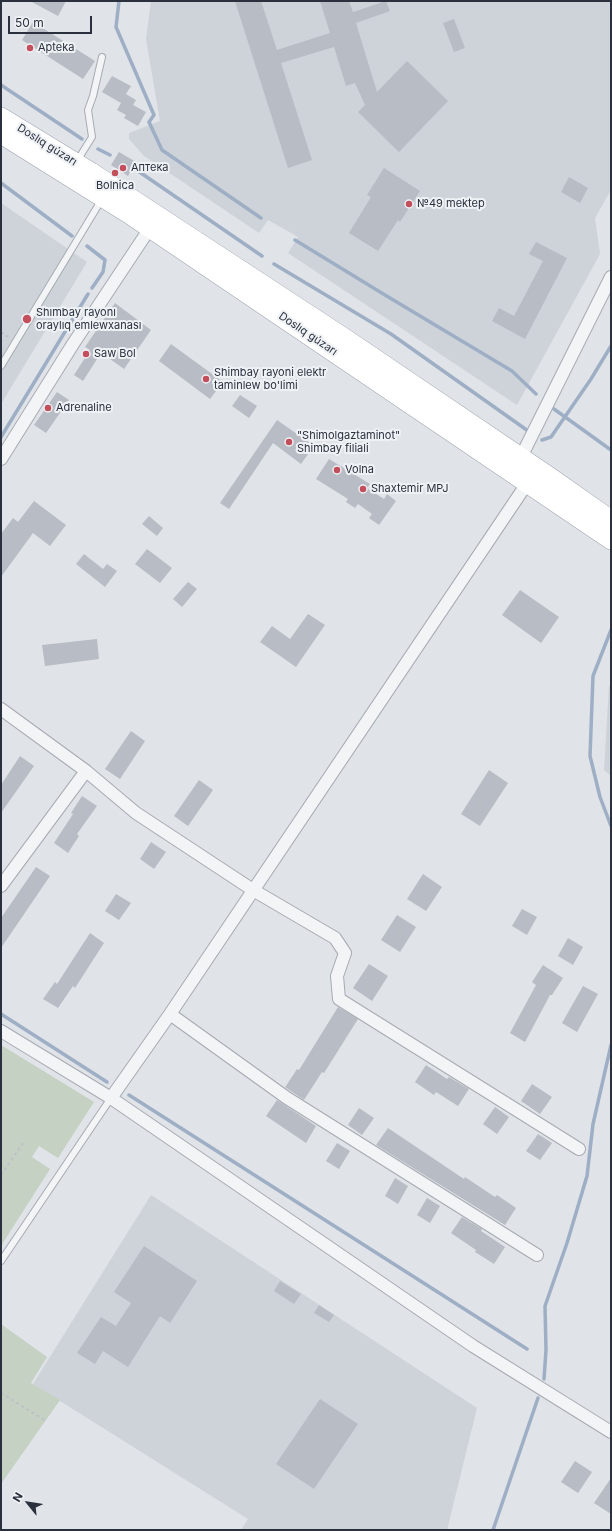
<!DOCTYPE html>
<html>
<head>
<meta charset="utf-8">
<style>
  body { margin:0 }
  #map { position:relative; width:612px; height:1531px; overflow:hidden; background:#e0e3e8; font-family:Inter,sans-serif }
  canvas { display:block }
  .frame { position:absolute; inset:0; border:2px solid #2a303e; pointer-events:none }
  .north { position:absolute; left:8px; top:1483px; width:40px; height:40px; -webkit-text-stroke:3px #eff2f5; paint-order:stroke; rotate:300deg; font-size:11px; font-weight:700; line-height:16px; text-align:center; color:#2a303e }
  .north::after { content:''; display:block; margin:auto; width:14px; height:18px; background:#2a303e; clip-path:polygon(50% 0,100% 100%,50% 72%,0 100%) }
  .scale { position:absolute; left:8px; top:16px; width:84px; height:18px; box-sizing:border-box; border:2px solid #2a303e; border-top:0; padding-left:5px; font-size:12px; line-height:14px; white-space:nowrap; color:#2a303e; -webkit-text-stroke:3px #eff2f5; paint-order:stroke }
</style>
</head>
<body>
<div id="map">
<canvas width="612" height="1531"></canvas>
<div class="frame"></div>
<div class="north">N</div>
<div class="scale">50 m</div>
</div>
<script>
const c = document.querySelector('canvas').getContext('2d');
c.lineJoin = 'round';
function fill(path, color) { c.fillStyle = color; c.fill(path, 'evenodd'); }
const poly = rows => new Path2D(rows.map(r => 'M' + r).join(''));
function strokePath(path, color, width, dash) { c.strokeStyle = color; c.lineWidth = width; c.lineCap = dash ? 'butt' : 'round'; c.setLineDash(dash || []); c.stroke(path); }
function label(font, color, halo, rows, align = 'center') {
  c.font = font + ' Inter,sans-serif'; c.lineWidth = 4; c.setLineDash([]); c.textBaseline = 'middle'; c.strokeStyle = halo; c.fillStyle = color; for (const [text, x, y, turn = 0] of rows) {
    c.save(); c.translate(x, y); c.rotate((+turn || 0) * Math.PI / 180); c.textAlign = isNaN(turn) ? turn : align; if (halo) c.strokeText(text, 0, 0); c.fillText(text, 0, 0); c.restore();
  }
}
const built = poly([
  [151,1,611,1,611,190,595,218,600,254,517,405,288,253,298,237,268,220,259,233,144,156,129,139,129,133,160,121,146,39],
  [1,203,87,262,1,404],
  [611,683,611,776,604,770,609,686],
  [151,1195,477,1408,447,1530,241,1530,248,1519,33,1384]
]);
const green = poly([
  [1,1045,94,1102,58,1158,39,1146,32,1157,50,1169,1,1246],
  [1,1324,47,1357,31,1383,60,1400,1,1484]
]);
const stream = poly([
  [119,1,116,27,154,115,149,122,162,150,261,218],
  [1,85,82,139],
  [98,149,110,155],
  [138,171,262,256],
  [1,183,72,236],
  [295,240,385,295,512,371,536,394],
  [87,246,105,260,103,272,92,288],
  [274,264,391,334,531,433],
  [554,409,611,450],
  [1,437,88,294],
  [542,440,551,437,591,379,611,346],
  [611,630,593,676,590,756,600,797,611,826],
  [1,1014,107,1082],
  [129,1095,527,1349],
  [544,1379,546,1350,545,1306,567,1243,587,1176,593,1124,611,1045],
  [493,1530,538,1398]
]);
const building = poly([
  [30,1,66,1,58,16],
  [235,1,261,1,277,50,330,33,320,1,349,1,353,12,386,1,390,11,356,23,377,92,407,61,448,101,399,152,358,112,365,105,355,83,346,86,334,47,281,63,312,160,288,168],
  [454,19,465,48,454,52,443,23],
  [33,22,95,61,83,79,22,40],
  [112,76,131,86,126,94,136,100,133,105,146,112,138,126,124,118,126,115,117,110,121,103,102,92],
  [119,152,136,162,128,176,111,165],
  [384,168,420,191,400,222,398,220,378,251,349,233,371,197,367,195],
  [569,177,588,188,580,203,561,192],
  [536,242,567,258,525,339,492,321,499,308,514,316,543,261,529,254],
  [115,303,151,330,124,369,103,354,100,357,99,356,83,381,74,375,90,350,85,347],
  [171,344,223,382,210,399,159,361],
  [57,392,69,400,46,433,34,425],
  [240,395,257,406,249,418,232,406],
  [277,420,314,446,301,464,273,443,229,509,220,503],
  [329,459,370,484,367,488,384,499,387,494,396,501,379,525,369,518,372,514,358,504,355,508,346,502,348,499,316,479],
  [34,501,66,525,50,546,33,533,1,577,1,534,13,518,18,522],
  [149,516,163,528,157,536,142,524],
  [147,549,172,568,160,583,135,564],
  [84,554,103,569,107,564,117,571,105,587,76,564],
  [188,582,197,589,182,607,173,599],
  [520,590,559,617,541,643,502,615],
  [308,614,325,625,296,667,260,642,272,626,290,639],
  [97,639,99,659,45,666,42,645],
  [131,731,145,741,120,779,105,769],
  [20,756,34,766,1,813,1,785],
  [489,770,508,783,480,826,461,814],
  [199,780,213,790,188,826,174,816],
  [82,796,97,806,77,834,79,836,68,853,54,843,73,814,71,813],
  [151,842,166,852,154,869,140,859],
  [36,867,50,876,1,948,1,918],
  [423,874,442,887,426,911,407,899],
  [116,894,131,903,119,920,105,911],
  [522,909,537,917,527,935,512,926],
  [397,915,416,927,400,952,381,940],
  [90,933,104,943,75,988,73,986,58,1008,43,999,55,982,57,984],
  [568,938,583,947,573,965,558,956],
  [369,964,388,976,372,1001,353,988],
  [543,965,563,978,552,995,550,995,525,1042,510,1033,536,985,532,982],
  [583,986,598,994,577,1032,562,1023],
  [338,1007,358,1019,324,1073,322,1072,304,1100,285,1087,286,1086,297,1069,299,1070],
  [426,1065,447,1079,449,1077,469,1089,458,1106,436,1092,434,1095,415,1082],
  [532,1084,552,1097,540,1114,521,1101],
  [277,1100,316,1126,306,1143,266,1116],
  [495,1107,509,1117,497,1134,483,1124],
  [359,1108,374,1118,362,1135,348,1125],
  [388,1128,464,1179,465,1177,495,1197,497,1195,516,1208,505,1225,376,1145],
  [538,1134,552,1143,540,1160,526,1151],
  [337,1143,350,1151,339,1169,326,1161],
  [395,1178,408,1186,398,1204,385,1196],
  [427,1198,440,1206,430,1223,417,1215],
  [462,1217,482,1229,481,1231,505,1247,494,1264,475,1252,476,1250,451,1233],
  [144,1246,197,1281,170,1323,160,1316,128,1367,103,1351,95,1364,77,1353,101,1317,116,1326,131,1303,114,1292],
  [280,1281,301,1294,294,1304,274,1291],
  [319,1305,334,1315,329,1322,314,1313],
  [320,1399,358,1424,314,1489,276,1464],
  [575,1461,592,1472,578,1493,561,1482],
  [611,1478,611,1514,594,1503]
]);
const path = poly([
  [1,332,8,337],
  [1,1175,23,1143],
  [1,1393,46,1421]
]);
const lane = poly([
  [77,161,92,137,88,110,93,96,102,57],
  [1,366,102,199],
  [1,1261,111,1098]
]);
const street = poly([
  [521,457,611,277],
  [1,459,73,344,150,228],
  [1,709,86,771,136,813,253,890,335,938,345,953,337,976,339,999,579,1149],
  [1,886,86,771],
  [170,1014,287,1098,537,1255],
  [1,1031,111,1098,473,1346,611,1432],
  [111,1098,170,1014,528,482]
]);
const primary = poly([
  [1,117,91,172,343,337,550,477,611,520],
  [1,134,129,214,611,540]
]);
const markers = [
  [30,48,4,"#c34e5c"],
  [123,168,4,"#c34e5c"],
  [115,173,4,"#c34e5c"],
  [409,204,4,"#c34e5c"],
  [27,319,5,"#c34e5c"],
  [86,354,4,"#c34e5c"],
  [206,379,4,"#c34e5c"],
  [48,408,4,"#c34e5c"],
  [289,442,4,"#c34e5c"],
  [337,470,4,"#c34e5c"],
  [363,489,4,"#c34e5c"]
];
const poiNames = [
  ["Apteka",38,48],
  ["Аптека",131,168],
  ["Bolnica",115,186,"center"],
  ["№49 mektep",417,204],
  ["Shımbay rayonı",36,313],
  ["oraylıq emlewxanası",36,326],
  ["Saw Bol",94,354],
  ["Shimbay rayoni elektr",214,373],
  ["taminlew bo'limi",214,386],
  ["Adrenaline",56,408],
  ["\"Shimolgaztaminot\"",297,436],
  ["Shimbay filiali",297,449],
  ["Volna",345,470],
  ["Shaxtemir MPJ",371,489]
];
const streetNames = [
  ["Doslıq gúzarı",47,145,32],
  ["Doslıq gúzarı",308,334,34]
];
fill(built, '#ced2d9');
fill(green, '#c5d1c2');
strokePath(stream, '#9eafc5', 3.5);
fill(building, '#b8bcc4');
strokePath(lane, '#a6aab2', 8);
strokePath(street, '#a6aab2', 14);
strokePath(primary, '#a0a7b2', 20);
strokePath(path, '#bec1c6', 2, [3, 3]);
strokePath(lane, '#f2f4f6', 6);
strokePath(street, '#f2f4f6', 12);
strokePath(primary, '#fff', 19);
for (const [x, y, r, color] of markers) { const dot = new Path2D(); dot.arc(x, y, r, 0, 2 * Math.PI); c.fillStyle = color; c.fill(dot); strokePath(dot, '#eff2f5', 1.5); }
label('11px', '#2a303e', '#eff2f5', poiNames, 'left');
label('11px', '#2a303e', '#eff2f5', streetNames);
</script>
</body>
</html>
